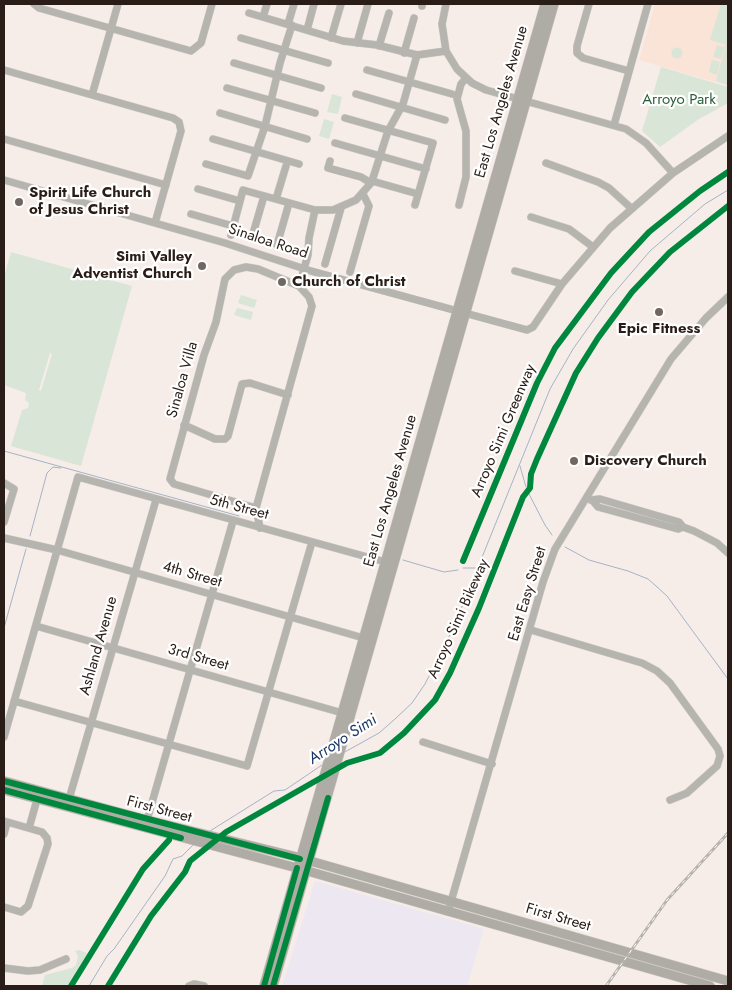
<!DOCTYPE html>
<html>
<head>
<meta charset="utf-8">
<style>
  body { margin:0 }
  #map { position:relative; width:732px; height:990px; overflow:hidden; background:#f6ede9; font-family:Jost,sans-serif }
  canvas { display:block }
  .frame { position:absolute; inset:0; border:5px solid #2a1d17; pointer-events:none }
</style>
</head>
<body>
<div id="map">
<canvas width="732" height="990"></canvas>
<div class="frame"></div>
</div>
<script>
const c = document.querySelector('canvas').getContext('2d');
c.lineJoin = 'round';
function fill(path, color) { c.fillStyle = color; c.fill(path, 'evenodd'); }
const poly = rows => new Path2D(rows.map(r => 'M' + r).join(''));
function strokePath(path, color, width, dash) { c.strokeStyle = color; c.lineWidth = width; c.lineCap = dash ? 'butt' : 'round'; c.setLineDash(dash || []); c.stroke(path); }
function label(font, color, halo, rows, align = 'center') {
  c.font = font + ' Jost,sans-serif'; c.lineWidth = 4.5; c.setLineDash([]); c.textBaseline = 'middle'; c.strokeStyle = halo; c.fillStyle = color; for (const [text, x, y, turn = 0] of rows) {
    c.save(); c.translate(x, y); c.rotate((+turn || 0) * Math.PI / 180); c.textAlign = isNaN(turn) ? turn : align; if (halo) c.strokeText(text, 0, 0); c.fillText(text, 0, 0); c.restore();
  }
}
const commercial = poly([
  [315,881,484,929,467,986,282,986]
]);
const built = poly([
  [655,4,728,4,728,86,639,60]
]);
const green = poly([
  [721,4,728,4,728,85,716,81,726,45,710,40],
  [717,45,725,47,721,59,713,57],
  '671.5 53a5.5 5.5 0 1 1 11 0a5.5 5.5 0 1 1-11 0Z',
  [712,60,720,62,717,75,709,72],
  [661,67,728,87,728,103,699,119,660,147,642,131],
  [332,94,342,97,338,114,327,112],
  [324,119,334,122,329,139,319,136],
  [11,252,132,286,81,466,11,446,22,410,28,408,29,403,25,400,26,393,4,385,4,341,6,340,4,338,4,277],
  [50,353,52,354,41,391,39,390],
  [241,295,257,300,254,308,238,303],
  [237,308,253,312,251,320,234,315],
  [79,950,87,953,68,986,42,986,45,975,72,968,76,965,78,956,75,951]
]);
const stream = poly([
  [4,451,239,516],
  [520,466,526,487],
  [529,494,545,525,552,535],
  [30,536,47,473,53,467,61,468],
  [565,547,589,560,628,571,648,579,656,586,667,596,728,679],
  [403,560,444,572,458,570],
  [463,568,477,568],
  [4,628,26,549],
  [343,753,379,733,395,719,412,703,425,684,453,629,550,389,573,349,608,300,650,251,705,204,728,190],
  [210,831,274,791,285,790,322,765],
  [89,986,107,956,114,949,165,876,173,859,182,856,194,844]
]);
const minor = poly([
  [34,4,39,8,191,51,201,43,212,4],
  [446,4,442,24,446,51,457,69,472,83,486,90,626,129,646,143,673,173],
  [589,4,577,46,577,53,583,58,629,71],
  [422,6,422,4],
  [249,13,343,41,377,45,417,55,446,51],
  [263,17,267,4],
  [288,24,294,4],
  [307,30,314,4],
  [241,38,328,63],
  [331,38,341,4],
  [357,43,368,4],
  [379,46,389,13],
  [404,53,414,18],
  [417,55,403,104,388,131,372,181,418,194],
  [234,63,321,88],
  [4,70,173,118,179,122,181,131,155,223],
  [367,70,452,94],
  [227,88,315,113],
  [356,94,445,120],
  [92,95,118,4],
  [220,113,307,139],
  [345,118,433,143,415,205],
  [614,125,648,4],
  [4,139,166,185],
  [213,139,299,164],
  [335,143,426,169],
  [546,163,598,182,609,188,631,208],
  [206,164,248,176,265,126,280,63,292,25],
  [4,180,225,243,311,271,527,330,533,327,562,284,610,228,673,173,728,136],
  [198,189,240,201],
  [276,199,286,166],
  [459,205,466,177,466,131,457,99,461,84,466,78],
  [191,214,233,226],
  [531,217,569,229,593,247],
  [231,235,243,190,315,210,333,210,356,200,371,183,361,177,328,168,330,161],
  [252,237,264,196],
  [277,245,289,203],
  [325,264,341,208],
  [515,271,562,284],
  [350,272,369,206,363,194],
  [299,286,308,255,309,238,315,210],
  [184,425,215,439,225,439,228,436,242,384,250,383,288,395],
  [4,483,14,489,4,522],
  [591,500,600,499,679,522,683,527],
  [593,501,598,507,678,529,683,527,694,531,717,543,728,553],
  [256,508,174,484,170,479,204,355,216,322,225,279,234,270,246,267,258,269,299,286,309,297,312,306,256,508,260,528],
  [4,538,57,550,367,639],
  [36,626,346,714],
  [531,630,642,663,657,671,670,683,718,749,720,756,717,766,687,793,670,800],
  [14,701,247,766,312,542],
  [4,737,78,477,389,563],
  [423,742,492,764],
  [69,799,156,500],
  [147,820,233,521],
  [4,821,42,832,47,838,48,844,28,906,21,912,4,907],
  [29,828,38,796],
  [4,834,7,822],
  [448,912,543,582,555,549,671,359,706,318,728,297],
  [4,968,28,971,40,970,66,959],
  [189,986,194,984,204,986]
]);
const major = poly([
  [4,781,147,820,293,856,728,981],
  [4,790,297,868,710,986],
  [264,986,545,4],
  [273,986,554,4]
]);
const rail = poly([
  [606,986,667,900,728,833]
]);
const cycleway = poly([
  [463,561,537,383,555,348,611,273,649,232,700,191,728,172],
  [4,781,300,859],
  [4,790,181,838],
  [71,986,143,869,169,840],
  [108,986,151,916,185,872,190,861,226,832,347,763,380,753,404,733,435,700,450,673,479,608,523,497,530,488,531,474,537,459,576,373,598,338,632,292,670,252,728,206],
  [264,986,297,868],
  [273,986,328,798]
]);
const markers = [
  [19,202,5,"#716660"],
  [202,266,5,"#716660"],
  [282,282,5,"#716660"],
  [659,312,5,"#716660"],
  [574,461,5,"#716660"]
];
const parkNames = [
  ["Arroyo Park",679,100]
];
const streetNames = [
  ["East Los Angeles Avenue",502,102,-74],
  ["Sinaloa Road",268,242,18],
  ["Sinaloa Villa",183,380,-74],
  ["Arroyo Simi Greenway",504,431,-67],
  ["East Los Angeles Avenue",391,491,-74],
  ["5th Street",239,508,15],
  ["4th Street",192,575,16],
  ["East Easy Street",528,594,-73],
  ["Arroyo Simi Bikeway",459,619,-66],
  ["Ashland Avenue",99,646,-74],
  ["3rd Street",198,658,16],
  ["First Street",159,810,15],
  ["First Street",558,918,16]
];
const poiNames = [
  ["Spirit Life Church",29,193],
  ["of Jesus Christ",29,210],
  ["Simi Valley",192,257,"right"],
  ["Adventist Church",192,274,"right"],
  ["Church of Christ",292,282],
  ["Epic Fitness",659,329,"center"],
  ["Discovery Church",584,461]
];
const waterNames = [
  ["Arroyo Simi",343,740,-33]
];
fill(commercial, '#ede7f1');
fill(built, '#fae3d7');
fill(green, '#d9e5d6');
strokePath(stream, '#a5b2c7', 1);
strokePath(minor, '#d0c8c4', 8);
strokePath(major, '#d0c8c4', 10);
strokePath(minor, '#b6b4af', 7);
strokePath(major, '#afaca6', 9);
strokePath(rail, '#b6b2ae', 3);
strokePath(rail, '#fff', 1, [4]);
strokePath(cycleway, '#00873e', 6);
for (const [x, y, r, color] of markers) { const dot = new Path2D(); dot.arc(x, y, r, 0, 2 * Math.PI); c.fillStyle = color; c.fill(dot); strokePath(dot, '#fff', 2); }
label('15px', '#285e38', '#fff', parkNames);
label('15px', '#2a1d17', '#fff', streetNames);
label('bold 15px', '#2a1d17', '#fff', poiNames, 'left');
label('italic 16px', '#1a3763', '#fff', waterNames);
</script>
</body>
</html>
